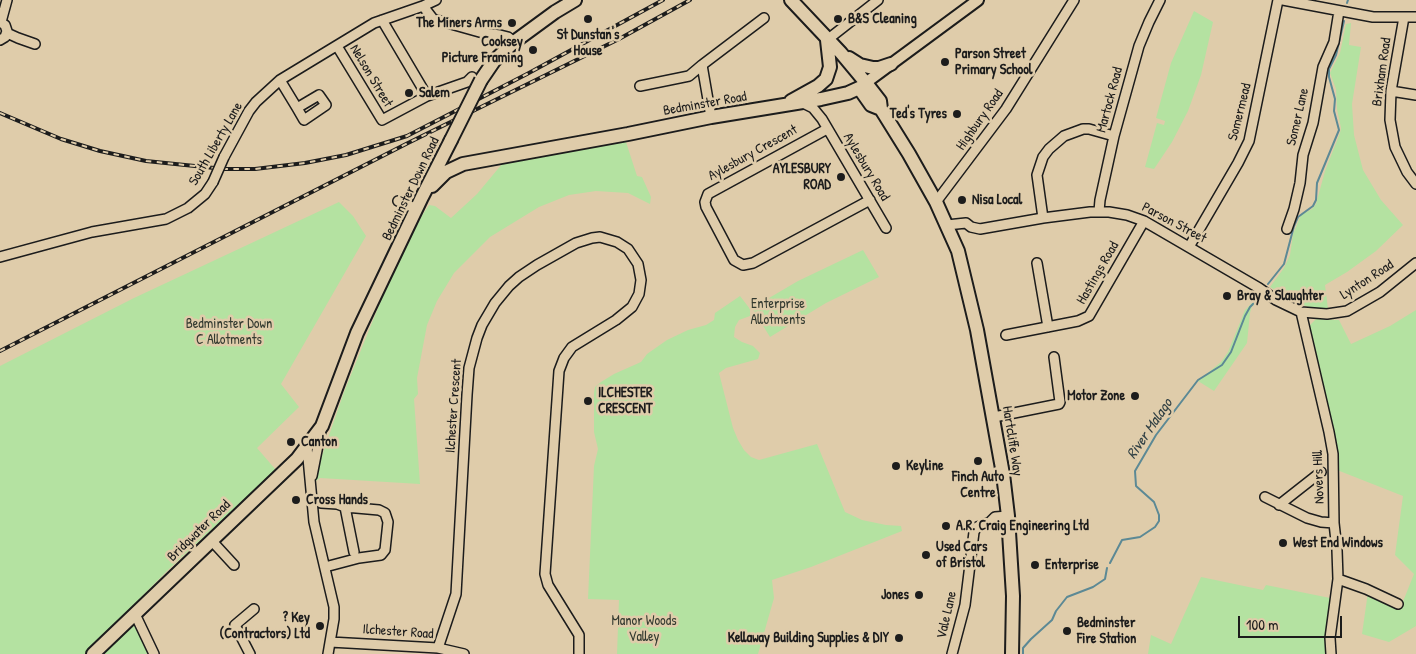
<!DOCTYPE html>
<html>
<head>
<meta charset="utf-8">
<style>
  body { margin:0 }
  #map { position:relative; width:1416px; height:654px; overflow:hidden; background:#dfccaa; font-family:"Patrick Hand",sans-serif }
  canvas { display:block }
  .scale { position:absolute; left:1238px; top:616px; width:104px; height:22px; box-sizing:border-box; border:2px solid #1c1c1c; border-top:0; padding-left:6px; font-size:15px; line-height:18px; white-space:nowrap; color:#1c1c1c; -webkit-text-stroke:4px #dfccaa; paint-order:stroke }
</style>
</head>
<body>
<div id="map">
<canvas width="1416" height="654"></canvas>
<div class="scale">100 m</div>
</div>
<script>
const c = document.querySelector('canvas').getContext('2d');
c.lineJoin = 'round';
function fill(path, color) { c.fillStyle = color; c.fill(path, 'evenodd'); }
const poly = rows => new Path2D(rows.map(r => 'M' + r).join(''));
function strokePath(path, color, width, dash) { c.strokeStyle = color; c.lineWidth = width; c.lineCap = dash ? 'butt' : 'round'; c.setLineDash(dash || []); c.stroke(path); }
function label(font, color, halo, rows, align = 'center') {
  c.font = font + ' "Patrick Hand",sans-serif'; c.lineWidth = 5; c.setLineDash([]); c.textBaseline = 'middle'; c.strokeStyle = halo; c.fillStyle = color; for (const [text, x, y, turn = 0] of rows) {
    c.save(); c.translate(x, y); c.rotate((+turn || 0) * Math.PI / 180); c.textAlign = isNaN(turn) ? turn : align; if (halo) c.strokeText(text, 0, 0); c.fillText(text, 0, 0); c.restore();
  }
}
const green = poly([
  [1194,11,1213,22,1201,75,1188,111,1172,142,1154,169,1145,167,1157,123,1164,125,1165,121,1156,118,1171,63],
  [1351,23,1349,45,1361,47,1352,104,1354,135,1363,170,1381,200,1403,225,1376,251,1347,272,1325,285,1328,309,1312,308,1300,304,1270,287,1284,268,1290,255,1293,234,1301,215,1312,209,1316,204,1325,171,1340,133,1341,128,1337,109,1336,89,1330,73,1340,53,1346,24],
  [626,142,637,176,642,177,651,197,650,204,628,193,596,191,569,195,539,207,490,237,454,273,437,301,427,325,417,378,418,394,414,399,420,484,320,478,316,481,317,470,344,392,384,293,421,217,429,205,435,206,451,218,477,194,502,164],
  [339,202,353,216,366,236,281,384,299,407,257,448,276,470,170,568,85,654,0,654,0,366,134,298],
  [863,250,879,277,826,303,770,337,752,308,798,281],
  [740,296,750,309,750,316,739,320,735,327,734,337,742,342,753,346,760,353,758,359,726,368,719,373,733,428,738,440,744,450,751,457,759,460,817,444,845,512,862,520,886,525,901,526,902,531,811,567,772,580,774,598,758,654,617,654,619,600,588,599,594,466,598,449,594,432,594,393,595,387,601,382,614,374,641,362,647,354,667,340,688,330,706,325,714,320,715,313],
  [1258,297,1258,304,1252,306,1250,313,1247,343,1214,391,1198,381,1221,362,1228,352,1245,310],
  [1416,310,1416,626,1389,642,1362,634,1368,592,1400,609,1414,574,1395,555,1403,496,1337,470,1307,328,1316,319,1339,320,1351,344,1390,326],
  [1201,577,1263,590,1266,585,1330,598,1328,654,1148,654,1151,635,1171,644],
  [136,623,150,654,101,654,116,640]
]);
const stream = poly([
  [1347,3,1348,0],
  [1268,284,1284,264,1294,226,1298,217,1313,206,1316,200,1317,183,1339,130,1334,111,1335,99,1329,77,1329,69,1336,55,1344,21],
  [1110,563,1122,540,1140,537,1155,527,1159,521,1159,515,1154,502,1136,486,1135,471,1156,435,1198,380,1222,365,1231,352,1245,316,1250,307,1258,299],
  [1023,654,1023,648,1031,639,1052,620,1056,611,1067,597,1093,587,1105,579,1107,568]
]);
const minor = poly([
  [1283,0,1373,17,1416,17],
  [423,6,433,19,483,33,500,35,508,37,514,42],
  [1404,17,1391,91,1390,120,1395,147,1407,172,1416,184],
  [382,20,427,96],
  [0,22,5,25,7,31,5,37,0,40],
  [1,22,7,0],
  [7,33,18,38,35,44],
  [827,40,878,0],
  [337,46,382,120,427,96,467,82,472,77],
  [280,80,297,108,304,120,326,105,319,95,297,108],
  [640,86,689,76,702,65],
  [1391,91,1416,95],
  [803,103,813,108,822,119,886,228],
  [711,117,702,65,764,18],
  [827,129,708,194,705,202,706,207,734,260,743,265,753,263,870,200],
  [224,157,249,111,256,102,280,80,374,23,423,6,436,0],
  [398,201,417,209],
  [936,202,1006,109,1074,0],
  [1099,211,1100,200,1114,136,1139,46,1149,22,1160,0],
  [1043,218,1037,175,1043,157,1049,149,1064,136,1083,129,1089,129,1114,136],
  [947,225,966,223,971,227,980,229,1043,218,1090,212,1109,212,1127,215,1144,221,1259,288,1276,300,1301,312,1327,314,1347,311,1380,292,1416,263],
  [1287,229,1294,209,1300,183,1303,155,1313,123,1323,67,1334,42,1339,11],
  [1189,247,1238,163,1249,141,1278,0],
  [0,257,92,232,166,219,188,208,205,194,213,182],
  [1037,263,1048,327],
  [1301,312,1329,432,1333,454,1334,523,1337,550,1338,579,1330,638,1331,654],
  [1006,335,1078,321,1089,316,1144,221],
  [994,417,1059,404,1060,402,1054,357],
  [307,447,314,522,334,607,334,619,328,654],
  [312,476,321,430],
  [1265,497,1307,518,1321,522,1334,523],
  [321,503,337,504,345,507,379,510,385,513,388,522,385,550,381,555,359,558,325,567],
  [1279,505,1321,472],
  [345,507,354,552],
  [211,540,234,565],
  [1338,579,1366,589,1398,604],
  [135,614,154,654],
  [330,642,438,648,464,654],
  [438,648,456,594,467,395,469,368,477,338,482,325,495,303,509,286,519,277,537,265,576,243,592,238,600,237,617,242,628,249,638,264,641,280,639,294,632,307,616,320,572,347,564,358,559,371,545,574,548,585,579,635,579,654],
  [250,654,235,625,254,609],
  [952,654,965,605,974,532,977,527,990,522,995,517,1008,516]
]);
const major = poly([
  [860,87,978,0]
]);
const highway = poly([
  [791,0,841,53,866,83,880,101,881,109,909,154,936,202,958,251,977,330,1003,474,1008,516,1013,596,1012,654],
  [849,58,860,65,873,68,879,68,891,64],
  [481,80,494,61,514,42,555,12,575,0],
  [791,101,818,86,826,79,830,67,827,40],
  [432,186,446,172,463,164,628,134,711,117,821,99,848,93,859,88,871,105,881,109],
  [93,654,297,459,322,426,357,333,422,197,451,140]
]);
const rail = poly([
  [0,113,61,139,100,151,146,161,224,169,255,169,305,163,346,155,407,136,527,74,663,0],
  [0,351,408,143,619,39,690,0]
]);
const minorBridge = poly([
  [213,182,224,157]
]);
const highwayBridge = poly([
  [451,140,481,80]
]);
const markers = [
  [588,19,5,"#1c1c1c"],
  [838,19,5,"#1c1c1c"],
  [512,23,5,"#1c1c1c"],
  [533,50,5,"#1c1c1c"],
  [945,62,5,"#1c1c1c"],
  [409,93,5,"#1c1c1c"],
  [957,114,5,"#1c1c1c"],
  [841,177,5,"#1c1c1c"],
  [962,200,5,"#1c1c1c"],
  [1227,296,5,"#1c1c1c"],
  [1135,396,5,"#1c1c1c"],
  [588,401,5,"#1c1c1c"],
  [291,442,5,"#1c1c1c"],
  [978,461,5,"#1c1c1c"],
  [896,466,5,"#1c1c1c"],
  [296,500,5,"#1c1c1c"],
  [946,526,5,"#1c1c1c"],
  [1283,543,5,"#1c1c1c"],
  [926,555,5,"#1c1c1c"],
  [1035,565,5,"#1c1c1c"],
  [919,595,5,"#1c1c1c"],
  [320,626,5,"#1c1c1c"],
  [1067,631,5,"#1c1c1c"],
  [899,638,5,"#1c1c1c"]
];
const poiNames = [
  ["B&S Cleaning",848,19],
  ["The Miners Arms",502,23,"right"],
  ["St Dunstan's",588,35,"center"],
  ["House",588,51,"center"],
  ["Cooksey",523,42,"right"],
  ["Picture Framing",523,58,"right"],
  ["Parson Street",955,54],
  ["Primary School",955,70],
  ["Salem",419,93],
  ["Ted's Tyres",947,114,"right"],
  ["AYLESBURY",831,169,"right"],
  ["ROAD",831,185,"right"],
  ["Nisa Local",972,200],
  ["Bray & Slaughter",1237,296],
  ["ILCHESTER",598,393],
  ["CRESCENT",598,409],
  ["Motor Zone",1125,396,"right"],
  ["Canton",301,442],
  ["Keyline",906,466],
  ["Finch Auto",978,477,"center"],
  ["Centre",978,493,"center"],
  ["Cross Hands",306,500],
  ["A.R. Craig Engineering Ltd",956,526],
  ["West End Windows",1293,543],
  ["Used Cars",936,547],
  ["of Bristol",936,563],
  ["Enterprise",1045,565],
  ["Jones",909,595,"right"],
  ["? Key",310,618,"right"],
  ["(Contractors) Ltd",310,634,"right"],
  ["Bedminster",1077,623],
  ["Fire Station",1077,639],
  ["Kellaway Building Supplies & DIY",889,638,"right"]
];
const streetNames = [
  ["Brixham Road",1382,72,-82],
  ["Nelson Street",371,76,59],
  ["Martock Road",1110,100,-75],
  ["Bedminster Road",705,104,-10],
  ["Somermead",1240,112,-76],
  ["Somer Lane",1298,117,-77],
  ["Highbury Road",980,120,-55],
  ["South Liberty Lane",216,144,-60],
  ["Aylesbury Crescent",753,153,-29],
  ["Aylesbury Road",866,167,59],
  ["Bedminster Down Road",411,189,-64],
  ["Parson Street",1174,223,28],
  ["Hastings Road",1098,273,-60],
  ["Lynton Road",1367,280,-33],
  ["Ilchester Crescent",454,406,-86],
  ["Hartcliffe Way",1012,441,81],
  ["Novers Hill",1319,477,-92],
  ["Bridgwater Road",199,531,-44],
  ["Vale Lane",947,615,-77],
  ["Ilchester Road",398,632,4]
];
const parkNames = [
  ["Enterprise",778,304],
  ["Allotments",778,320],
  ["Bedminster Down",229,324],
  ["C Allotments",229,340],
  ["Manor Woods",644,621],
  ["Valley",644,637]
];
const waterNames = [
  ["River Malago",1150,429,-56]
];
fill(green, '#b4e2a1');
strokePath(stream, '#5c8995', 2);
strokePath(minor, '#1c1c1c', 12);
strokePath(major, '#1c1c1c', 14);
strokePath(highway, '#1c1c1c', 16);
strokePath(minor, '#dfccaa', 9);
strokePath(major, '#dfccaa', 10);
strokePath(highway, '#dfccaa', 12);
strokePath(rail, '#1c1c1c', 4);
strokePath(rail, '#dfccaa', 2, [5.5]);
strokePath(minorBridge, '#1c1c1c', 12, []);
strokePath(highwayBridge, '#1c1c1c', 16, []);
strokePath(minorBridge, '#dfccaa', 9);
strokePath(highwayBridge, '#dfccaa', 12);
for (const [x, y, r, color] of markers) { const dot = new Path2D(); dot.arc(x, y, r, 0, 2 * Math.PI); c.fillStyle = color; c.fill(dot); strokePath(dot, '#dfccaa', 2); }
label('bold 14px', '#1c1c1c', '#dfccaa', poiNames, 'left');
label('14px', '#1c1c1c', '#dfccaa', streetNames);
label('14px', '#333a30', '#dfccaa', parkNames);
label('italic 15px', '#314044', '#dfccaa', waterNames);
</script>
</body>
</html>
